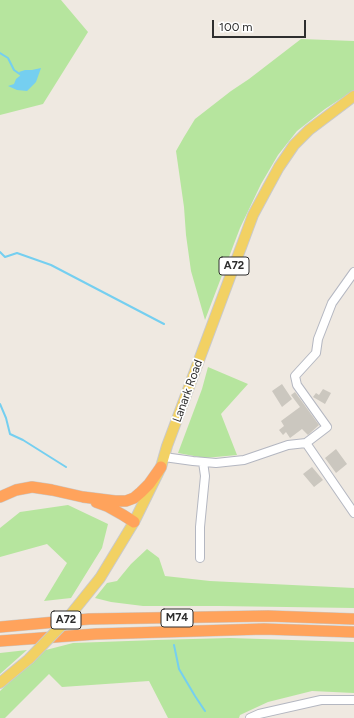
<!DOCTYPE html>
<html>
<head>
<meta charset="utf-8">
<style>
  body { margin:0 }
  #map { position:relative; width:354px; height:718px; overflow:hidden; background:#efe9e1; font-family:Figtree,sans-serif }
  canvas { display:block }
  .scale { position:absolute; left:212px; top:20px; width:94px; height:18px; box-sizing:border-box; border:2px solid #2e2e2e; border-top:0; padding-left:5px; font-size:12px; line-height:14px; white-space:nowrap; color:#2e2e2e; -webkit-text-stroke:3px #fff; paint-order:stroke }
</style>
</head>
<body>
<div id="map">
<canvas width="354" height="718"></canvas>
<div class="scale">100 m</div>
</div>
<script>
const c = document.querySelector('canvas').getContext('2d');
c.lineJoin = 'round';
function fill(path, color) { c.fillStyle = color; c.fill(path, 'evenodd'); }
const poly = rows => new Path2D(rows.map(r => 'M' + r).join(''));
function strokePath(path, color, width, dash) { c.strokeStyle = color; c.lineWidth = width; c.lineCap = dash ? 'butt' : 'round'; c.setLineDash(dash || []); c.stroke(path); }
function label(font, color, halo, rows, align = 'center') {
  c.font = font + ' Figtree,sans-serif'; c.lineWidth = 3.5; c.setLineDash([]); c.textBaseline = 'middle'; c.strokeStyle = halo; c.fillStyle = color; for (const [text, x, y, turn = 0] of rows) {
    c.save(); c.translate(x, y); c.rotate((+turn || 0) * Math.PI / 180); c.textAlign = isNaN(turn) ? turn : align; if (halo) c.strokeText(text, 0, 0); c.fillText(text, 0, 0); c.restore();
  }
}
const green = poly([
  [0,0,61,0,88,32,43,104,0,115],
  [301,39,354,41,354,90,325,109,297,131,278,155,261,184,240,228,205,320,191,271,186,235,184,207,176,151,184,137,195,119,231,91,249,79],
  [208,367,248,384,221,414,237,455,205,458,178,453,202,389],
  [68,505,108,524,102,548,71,598,44,601,67,563,47,544,0,557,0,528,20,512],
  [147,549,159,558,165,576,210,581,354,588,354,608,219,606,143,606,111,602,95,598,107,583,117,581,131,564],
  [230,638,354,642,354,693,312,691,268,702,240,715,239,718,168,718,149,681,62,687,49,674,5,718,0,718,0,691,42,651,73,643,156,640],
  [27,650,0,674,0,653]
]);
const water = poly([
  [41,68,36,82,27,91,17,90,8,86,14,84,16,79,21,75,19,72,25,70,32,70]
]);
const stream = poly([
  [0,53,8,58,14,70,21,75],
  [0,252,5,257,17,253,51,265,164,324],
  [0,404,6,418,10,434,23,440,66,467],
  [174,645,179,669,195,696,205,711]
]);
const building = poly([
  [282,384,292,399,282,407,272,391],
  [323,389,331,393,325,404,313,397,316,393,319,395],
  [295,392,319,425,308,435,302,429,290,438,286,432,283,435,279,430,284,426,281,421,300,407,291,395],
  [336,449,347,464,336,473,325,458],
  [312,467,323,480,314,487,303,474]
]);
const minor = poly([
  [306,443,327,427,297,385,295,376,316,353,318,339,332,303,354,272],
  [164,457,193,461,216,463,244,460,288,445,306,443,354,513],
  [200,558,200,527,205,476,203,462],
  [250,718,259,714,321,700,354,700]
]);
const major = poly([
  [100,578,134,522,161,467,167,446,233,269,253,215,267,189,279,167,294,145,309,130,354,96],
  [0,683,29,659]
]);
const highway = poly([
  [0,497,16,490,32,487,52,490,83,497,115,501,126,501,134,498,141,492,149,484,161,467],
  [96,502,107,506,123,515,134,522],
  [0,627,89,619,268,616,354,619],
  [0,641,96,634,264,629,354,632]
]);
const majorBridge = poly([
  [29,659,63,624,100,578]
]);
const shields = [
  [234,266,30],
  [177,618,32],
  [66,620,30]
];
const shieldNames = [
  ["A72",234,266],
  ["M74",177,618],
  ["A72",66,620]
];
const streetNames = [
  ["Lanark Road",188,391,-70]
];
fill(green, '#b6e59e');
fill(water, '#75cff0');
strokePath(stream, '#75cff0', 2);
fill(building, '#cbc7bf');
strokePath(minor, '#b4b7c1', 10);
strokePath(major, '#c9c9c9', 12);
strokePath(highway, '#c9c9c9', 12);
strokePath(minor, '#fff', 8);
strokePath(major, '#f2d163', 10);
strokePath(highway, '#ffa35c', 11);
strokePath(majorBridge, '#c9c9c9', 12, []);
strokePath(majorBridge, '#f2d163', 10);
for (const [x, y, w] of shields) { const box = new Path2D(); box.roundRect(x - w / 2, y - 9, w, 18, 3); c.fillStyle = '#fff'; c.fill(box); strokePath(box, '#2e2e2e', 1); }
label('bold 11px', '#2e2e2e', null, shieldNames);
label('12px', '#2e2e2e', '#fff', streetNames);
</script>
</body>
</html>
